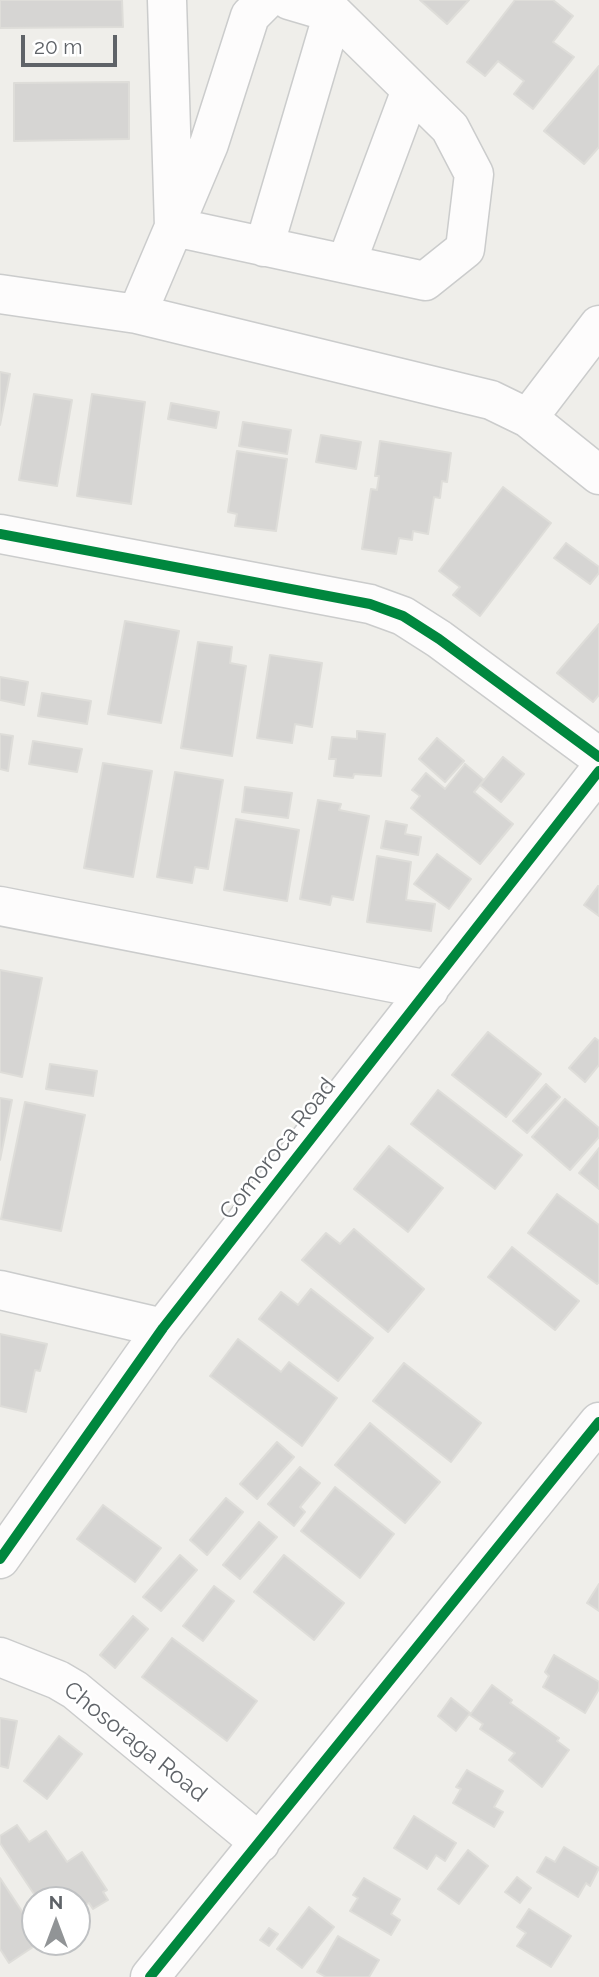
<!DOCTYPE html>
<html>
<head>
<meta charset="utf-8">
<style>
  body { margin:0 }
  #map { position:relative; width:599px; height:1977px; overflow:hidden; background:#efeeea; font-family:Raleway,sans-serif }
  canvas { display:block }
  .north { position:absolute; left:21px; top:1886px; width:70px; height:70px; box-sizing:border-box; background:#fff; border:2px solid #bfc1c3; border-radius:50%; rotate:0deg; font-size:19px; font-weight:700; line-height:28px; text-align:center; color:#5f6368 }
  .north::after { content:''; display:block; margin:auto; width:24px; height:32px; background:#919496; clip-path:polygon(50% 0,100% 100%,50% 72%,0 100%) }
  .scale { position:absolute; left:21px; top:35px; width:96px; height:32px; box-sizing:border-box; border:4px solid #5f6368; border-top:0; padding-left:9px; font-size:21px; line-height:24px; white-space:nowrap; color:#5f6368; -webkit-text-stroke:5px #fff; paint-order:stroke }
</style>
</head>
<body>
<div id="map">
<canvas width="599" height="1977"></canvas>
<div class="north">N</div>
<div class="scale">20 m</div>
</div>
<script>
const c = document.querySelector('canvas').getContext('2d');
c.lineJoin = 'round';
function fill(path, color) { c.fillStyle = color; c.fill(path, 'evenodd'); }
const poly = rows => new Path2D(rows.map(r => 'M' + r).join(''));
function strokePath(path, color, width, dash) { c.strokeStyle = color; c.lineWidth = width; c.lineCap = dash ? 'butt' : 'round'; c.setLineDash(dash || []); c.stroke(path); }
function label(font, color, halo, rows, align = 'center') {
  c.font = font + ' Raleway,sans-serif'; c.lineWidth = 5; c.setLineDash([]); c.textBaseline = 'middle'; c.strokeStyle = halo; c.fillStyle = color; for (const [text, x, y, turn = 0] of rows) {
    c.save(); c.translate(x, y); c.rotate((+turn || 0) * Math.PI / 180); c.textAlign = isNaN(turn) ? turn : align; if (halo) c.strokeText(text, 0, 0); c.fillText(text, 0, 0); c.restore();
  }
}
const building = poly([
  [0,0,122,0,123,27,0,28,0,0],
  [420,0,469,0,447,24,420,0],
  [515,0,553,0,573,16,553,42,574,57,533,109,514,94,524,81,498,61,485,76,467,62,515,0],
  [599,66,599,147,584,164,544,131,599,66],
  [129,82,129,139,14,141,14,83,129,82],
  [0,372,10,374,0,425,0,372],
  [34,394,72,400,57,486,19,480,34,394],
  [92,394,145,402,131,504,77,496,92,394],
  [171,403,219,412,216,428,168,419,171,403],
  [243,422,291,430,287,454,239,446,243,422],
  [321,435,361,442,356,469,316,462,321,435],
  [380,441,451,453,447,482,442,481,440,498,434,497,428,534,413,531,412,540,399,538,396,554,362,549,371,489,377,490,379,476,375,476,380,441],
  [237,451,287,459,276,531,235,526,237,514,228,512,237,451],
  [503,487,551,523,480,616,453,595,460,587,439,571,503,487],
  [566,543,599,567,599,573,590,584,554,558,566,543],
  [125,621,179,631,161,723,108,714,125,621],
  [599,624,599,695,593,702,557,673,599,624],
  [198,642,232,647,230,663,246,666,232,756,181,748,198,642],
  [270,655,322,663,312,727,295,724,292,743,257,738,270,655],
  [0,677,28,682,24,705,0,700,0,677],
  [42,693,91,701,87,724,38,716,42,693],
  [357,731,385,734,381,776,354,774,353,778,334,776,336,759,329,759,332,737,357,739,357,731],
  [0,734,13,736,8,771,0,769,0,734],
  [437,738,464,761,445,782,419,759,437,738],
  [33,741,82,749,77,772,29,764,33,741],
  [503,757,524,774,501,802,480,785,503,757],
  [103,763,152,771,133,877,84,868,103,763],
  [465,764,484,780,474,792,513,824,480,864,411,808,420,796,412,790,426,773,445,789,465,764],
  [175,772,223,780,208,869,195,867,192,883,157,877,175,772],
  [245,787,292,793,288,818,242,812,245,787],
  [318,800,341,804,339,810,369,816,353,900,332,896,330,905,300,899,318,800],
  [236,819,299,830,287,901,224,890,236,819],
  [386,821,407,825,405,834,421,837,418,855,381,848,386,821],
  [437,854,471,879,449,909,414,884,437,854],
  [377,856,411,862,406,900,435,904,431,931,367,922,377,856],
  [598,886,599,887,599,916,584,905,598,886],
  [0,970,42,978,22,1077,0,1072,0,970],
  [488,1032,541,1074,506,1117,452,1075,488,1032],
  [595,1038,599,1041,599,1065,585,1082,569,1068,595,1038],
  [50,1064,97,1071,93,1096,46,1089,50,1064],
  [546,1084,560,1097,527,1133,513,1121,546,1084],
  [438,1090,522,1155,495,1189,411,1124,438,1090],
  [0,1098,12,1100,0,1160,0,1098],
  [565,1099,599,1128,599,1137,570,1170,532,1137,565,1099],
  [25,1102,85,1115,61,1231,1,1219,25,1102],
  [389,1146,443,1188,408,1232,354,1189,389,1146],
  [599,1148,599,1189,579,1173,599,1148],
  [557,1194,599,1225,599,1282,597,1284,528,1233,557,1194],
  [354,1229,424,1289,388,1332,302,1260,326,1233,340,1244,354,1229],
  [512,1247,579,1301,555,1330,488,1277,512,1247],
  [311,1289,373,1338,338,1381,259,1319,281,1292,298,1305,311,1289],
  [0,1334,47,1344,40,1371,35,1370,26,1412,0,1406,0,1334],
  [238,1339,281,1372,289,1362,337,1398,302,1446,210,1376,238,1339],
  [404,1363,481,1423,451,1462,373,1401,404,1363],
  [370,1423,440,1482,405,1523,335,1465,370,1423],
  [277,1442,294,1457,257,1499,240,1484,277,1442],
  [300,1467,320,1483,300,1507,305,1512,294,1526,268,1504,300,1467],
  [335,1487,394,1534,360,1578,301,1531,335,1487],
  [226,1498,243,1512,207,1555,190,1540,226,1498],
  [103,1505,161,1548,135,1582,77,1539,103,1505],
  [259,1522,277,1537,240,1579,223,1565,259,1522],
  [180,1555,197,1570,161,1611,143,1597,180,1555],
  [284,1555,344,1603,314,1640,254,1592,284,1555],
  [599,1584,599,1611,587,1603,599,1584],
  [214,1586,234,1601,203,1641,183,1626,214,1586],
  [133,1616,148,1629,115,1668,100,1655,133,1616],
  [172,1638,257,1701,227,1741,142,1677,172,1638],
  [554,1655,599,1682,599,1689,585,1713,543,1687,549,1676,545,1672,554,1655],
  [492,1685,512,1700,510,1703,559,1738,557,1741,569,1750,542,1787,509,1760,515,1753,480,1729,483,1724,470,1715,492,1685],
  [451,1698,470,1713,456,1731,438,1716,451,1698],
  [0,1718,17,1721,8,1768,0,1766,0,1718],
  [59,1736,82,1754,47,1799,24,1781,59,1736],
  [467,1770,503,1791,494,1807,503,1812,494,1827,453,1803,461,1789,456,1787,467,1770],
  [414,1816,456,1843,445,1861,436,1855,427,1869,394,1848,414,1816],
  [17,1825,29,1842,46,1831,67,1862,82,1852,107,1890,103,1892,108,1900,93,1909,89,1903,77,1910,77,1900,38,1900,0,1843,0,1836,17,1825],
  [564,1847,599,1868,590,1886,586,1883,578,1897,537,1872,546,1857,555,1862,564,1847],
  [468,1850,488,1866,459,1904,438,1889,468,1850],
  [517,1877,531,1888,520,1903,505,1892,517,1877],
  [0,1878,33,1928,27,1931,36,1945,9,1963,0,1949,0,1878],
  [364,1878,400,1899,391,1914,400,1920,391,1935,350,1911,358,1898,353,1895,364,1878],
  [309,1907,334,1927,302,1968,277,1949,309,1907],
  [529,1909,571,1936,551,1967,517,1946,526,1933,517,1927,529,1909],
  [269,1928,278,1934,269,1946,260,1940,269,1928],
  [338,1936,379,1960,369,1977,326,1977,317,1972,338,1936]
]);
const minor = poly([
  [266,0,250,16,209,144,174,227,425,281,465,249,474,174,450,128,333,13,289,0],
  [264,247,333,13],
  [346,264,411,90],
  [0,294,137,314,491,400,528,418,599,475],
  [137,314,174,227,167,0],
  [528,418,599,325],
  [0,534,370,604,403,616,439,639,599,757],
  [0,906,429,990],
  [0,1290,163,1328],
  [0,1559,163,1328,599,771],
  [0,1657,58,1680,75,1690,260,1843],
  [150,1977,599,1422]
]);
const cycleway = poly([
  [0,534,370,604,403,616,439,639,599,757],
  [0,1559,163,1328,599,771],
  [150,1977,599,1422]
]);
const streetNames = [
  ["Comoroca Road",278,1149,-52],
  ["Chosoraga Road",135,1742,39]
];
fill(building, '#d6d5d3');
strokePath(building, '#deddd9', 2);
strokePath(minor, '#cbcccc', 41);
strokePath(minor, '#fdfcfc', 38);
strokePath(cycleway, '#00873e', 10);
label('23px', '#5f6368', '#fff', streetNames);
</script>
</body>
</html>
